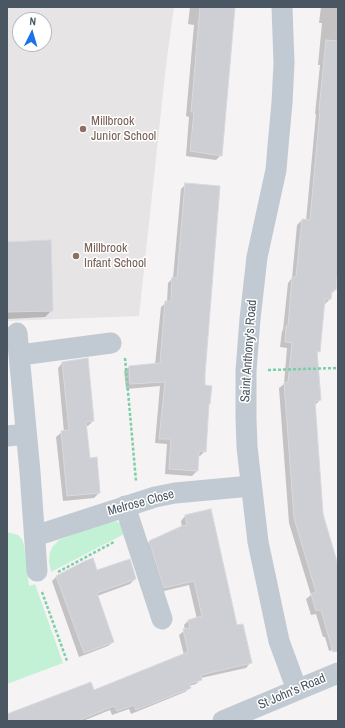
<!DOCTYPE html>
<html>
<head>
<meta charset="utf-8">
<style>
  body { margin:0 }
  #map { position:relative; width:345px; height:728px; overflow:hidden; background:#f5f3f3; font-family:"Archivo Narrow",sans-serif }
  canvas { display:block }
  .frame { position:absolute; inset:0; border:8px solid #4a5661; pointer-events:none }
  .north { position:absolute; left:12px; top:12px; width:40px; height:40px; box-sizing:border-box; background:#fff; border:1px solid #b7bbc0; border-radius:50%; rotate:5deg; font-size:11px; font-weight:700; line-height:16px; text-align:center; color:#4a5661 }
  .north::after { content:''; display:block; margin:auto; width:14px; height:18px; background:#1a73e8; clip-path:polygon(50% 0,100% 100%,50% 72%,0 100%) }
</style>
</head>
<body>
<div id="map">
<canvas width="345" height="728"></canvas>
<div class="frame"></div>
<div class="north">N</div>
</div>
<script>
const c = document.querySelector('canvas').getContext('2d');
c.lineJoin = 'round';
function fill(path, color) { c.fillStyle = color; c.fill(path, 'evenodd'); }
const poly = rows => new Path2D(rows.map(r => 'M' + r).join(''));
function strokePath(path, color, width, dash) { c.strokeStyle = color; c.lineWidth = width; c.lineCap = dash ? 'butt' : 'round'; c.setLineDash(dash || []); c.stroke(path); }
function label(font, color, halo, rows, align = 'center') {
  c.font = font + ' "Archivo Narrow",sans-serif'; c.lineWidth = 3; c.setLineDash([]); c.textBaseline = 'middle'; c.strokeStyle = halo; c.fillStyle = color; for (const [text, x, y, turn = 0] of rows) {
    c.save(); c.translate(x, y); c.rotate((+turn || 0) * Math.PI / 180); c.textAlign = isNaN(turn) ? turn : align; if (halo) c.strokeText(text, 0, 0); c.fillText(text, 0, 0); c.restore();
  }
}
const education = poly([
  [7,7,174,7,166,65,139,316,7,321],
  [20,20,44,20,44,44,20,44]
]);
const green = poly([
  [113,519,122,525,126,533,51,572,49,561,50,552,53,546,59,540],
  [7,532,18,535,22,539,24,545,29,586,35,584,63,663,7,684]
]);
const shadow = poly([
  [190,7,234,7,221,155,216,160,186,156,189,117,186,116,194,25,188,24],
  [321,7,338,7,338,252,335,290,331,294,330,299,325,304,323,304,319,351,316,354,320,400,315,405,322,514,338,569,338,648,329,651,325,637,323,637,316,614,311,615,306,599,311,595,289,523,279,388,284,384,287,348,280,347,282,331,283,330,288,283,292,278,297,225,302,220,306,221,316,114,315,114,320,65,318,65,322,23,319,23],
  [186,184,204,386,208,404,205,451,200,456,198,456,197,471,192,476,165,474,167,444,155,443,160,386,126,389,124,371,129,367,155,365,161,307,167,302,168,283,173,278,181,189],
  [7,243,52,310,45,317,7,319],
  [63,362,93,421,88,426,86,426,89,459,99,493,94,498,63,501,56,437,62,432,64,432,58,368],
  [185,516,237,627,250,663,246,668,201,678,201,679,196,684,189,686,190,688,185,692,131,714,129,709,112,715,110,710,83,721,7,721,7,716,94,692,184,655,179,635,185,630,184,625,188,621,197,619,189,585,160,592,145,546,150,541,182,528,181,521],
  [56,577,135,579,130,584,97,596,113,642,108,646,79,657,52,581]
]);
const building = poly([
  [200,7,235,7,222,156,190,151,194,112,191,112,200,7],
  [326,40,338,41,338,267,336,290,332,290,331,299,325,299,320,352,317,351,321,400,315,401,323,514,338,565,338,651,333,652,321,610,316,611,311,594,316,592,294,518,284,383,288,382,292,343,285,342,286,326,288,326,292,277,296,277,302,219,310,220,320,110,319,110,326,40],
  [185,183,220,186,205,374,205,385,212,386,211,394,210,404,209,404,206,452,199,451,198,471,169,469,171,439,159,439,165,382,130,384,129,366,160,363,165,301,171,301,172,277,177,278,185,183],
  [51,240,53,311,7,312,7,242,51,240],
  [88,358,94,421,86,422,90,458,97,457,100,493,67,496,61,431,69,430,62,362,88,358],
  [211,509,237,625,243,624,252,663,201,675,202,680,189,684,191,688,136,710,134,705,117,711,114,706,77,721,7,721,7,714,91,682,94,690,188,652,183,629,190,628,188,620,202,616,194,581,164,588,149,541,182,526,187,525,185,515,211,509],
  [93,558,97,570,130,559,136,579,97,593,114,642,84,653,56,576,85,561,93,558]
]);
const path = poly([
  [125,358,136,481],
  [268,370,338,368],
  [58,572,114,542],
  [42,592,67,661]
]);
const minor = poly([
  [282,7,284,63,282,103,278,146,276,170,257,257,250,319,246,371,246,418,247,447,258,542,279,641,297,690],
  [17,333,30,472,37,571],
  [20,355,111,343],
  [7,436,26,434],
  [125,506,162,619],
  [35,536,155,497,175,493,251,486],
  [223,721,297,690,338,673]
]);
const markers = [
  [83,129,4,"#8d6e63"],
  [76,256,4,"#8d6e63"]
];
const educationNames = [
  ["Millbrook",91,122],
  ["Junior School",91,137],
  ["Millbrook",84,249],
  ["Infant School",84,264]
];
const streetNames = [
  ["Saint Anthony's Road",249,351,-86],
  ["Melrose Close",141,503,-15],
  ["St John's Road",292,692,-23]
];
fill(education, '#e6e4e5');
fill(green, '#c3f1d5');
fill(shadow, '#0003');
fill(building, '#cdcfd5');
strokePath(building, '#d7d9de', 1);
strokePath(path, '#7ad0a6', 2.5, [3, 2]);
strokePath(minor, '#c1cad2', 21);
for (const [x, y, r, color] of markers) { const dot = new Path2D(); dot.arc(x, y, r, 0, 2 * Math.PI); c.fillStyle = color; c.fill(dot); strokePath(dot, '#fff', 1.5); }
label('13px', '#785e54', '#fff', educationNames, 'left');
label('13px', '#4a5661', '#fff', streetNames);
</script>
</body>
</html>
